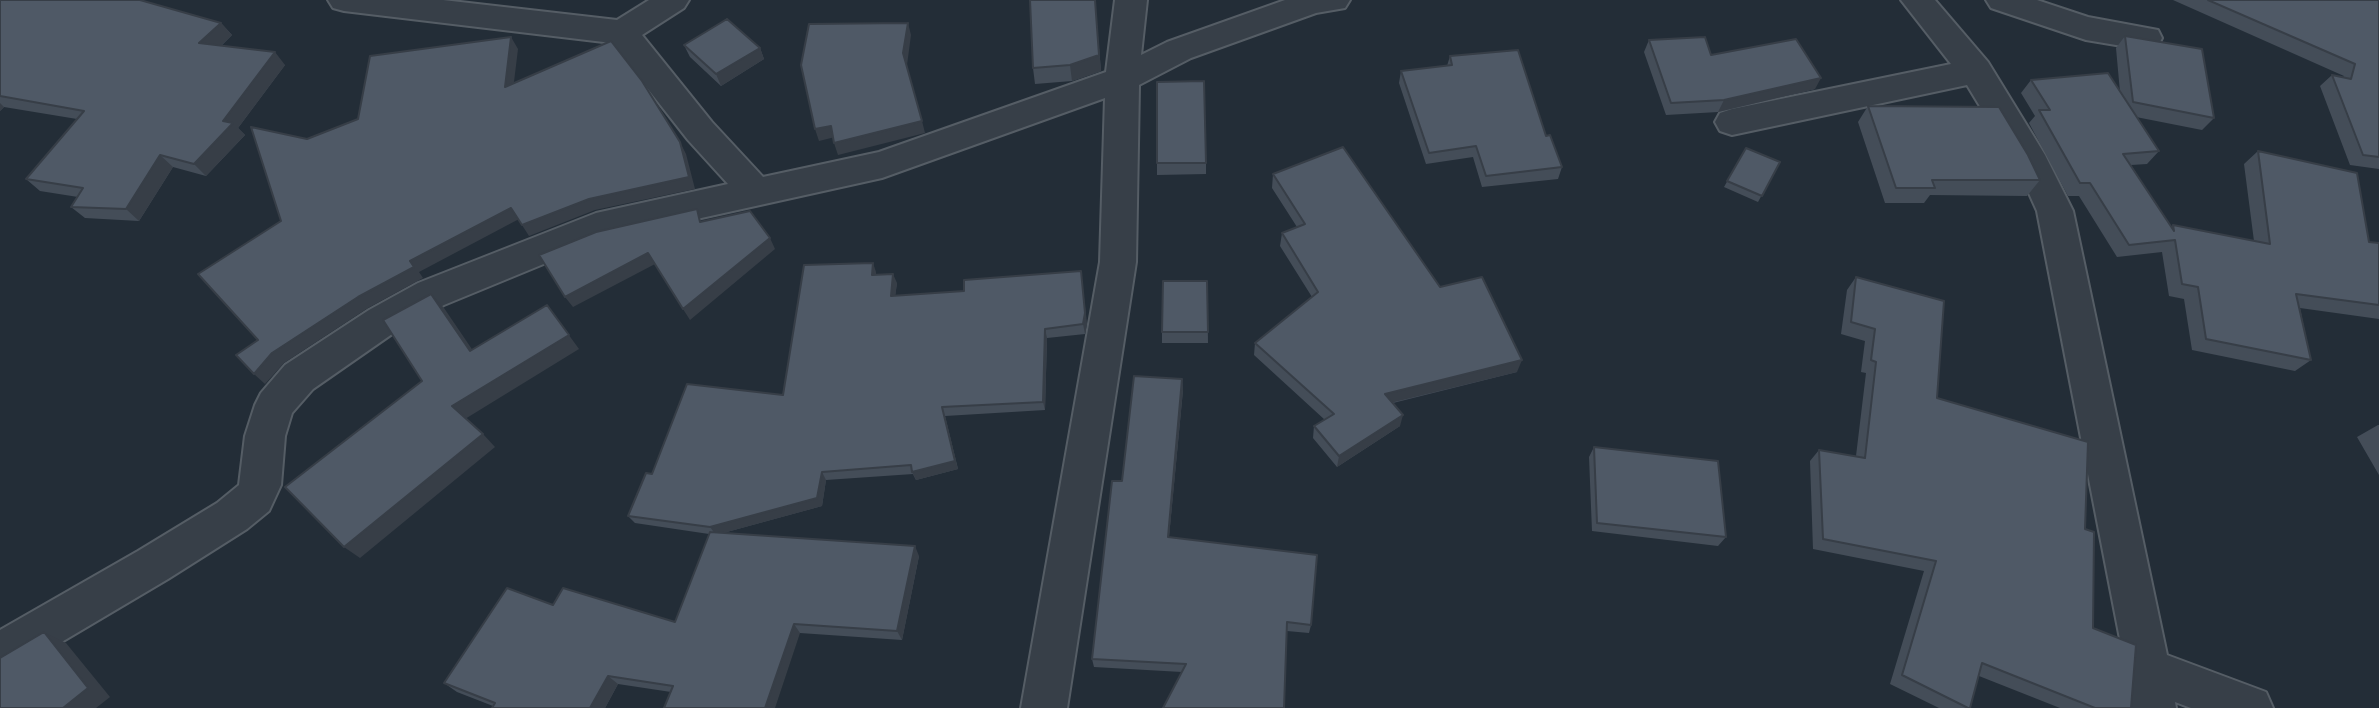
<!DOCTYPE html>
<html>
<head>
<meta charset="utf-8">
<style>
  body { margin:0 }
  canvas { display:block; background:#232d37 }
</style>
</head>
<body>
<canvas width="2379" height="708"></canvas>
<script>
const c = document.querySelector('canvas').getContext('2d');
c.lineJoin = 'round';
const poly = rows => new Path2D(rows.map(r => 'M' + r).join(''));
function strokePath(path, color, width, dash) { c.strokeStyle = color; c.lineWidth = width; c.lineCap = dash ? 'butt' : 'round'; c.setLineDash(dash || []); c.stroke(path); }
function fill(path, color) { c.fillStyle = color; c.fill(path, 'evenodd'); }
const street = poly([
  [328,0,443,0,617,20,649,0,689,0,684,8,642,35,712,122,763,177,879,152,1106,72,1115,0,1147,0,1141,55,1167,42,1285,0,1350,0,1345,8,1316,13,1191,58,1139,85,1136,262,1067,708,1021,708,1100,262,1105,98,882,178,602,240,444,305,395,332,313,389,292,413,285,436,281,485,269,511,247,529,168,579,16,669,0,675,0,630,138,551,217,503,239,485,245,436,255,405,261,393,285,365,369,310,418,283,596,213,728,184,688,140,612,43,344,11,333,8,328,0],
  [1901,0,1935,0,1988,62,2045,155,2073,211,2167,655,2266,692,2273,708,2191,708,2175,702,2176,708,2130,708,2126,670,2037,211,2018,169,1967,85,1732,135,1720,131,1715,122,1720,113,1732,109,1951,64,1901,0],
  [1986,0,2037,0,2088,17,2158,30,2162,38,2158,46,2146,50,2086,40,1991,8,1986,0]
]);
const wall = poly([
  [0,0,221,23,232,35,221,46,285,65,238,128,245,135,206,176,173,167,139,221,85,218,71,207,78,197,40,191,26,179,77,119,4,107,0,111],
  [1095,0,1101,71,1072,81,1035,84,1033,68],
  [2173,0,2379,0,2379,169,2350,165,2320,86,2332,75,2343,77,2344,76],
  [2125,36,2214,118,2202,130,2136,117,2159,151,2147,164,2131,165,2171,227,2173,225,2254,241,2244,164,2258,151,2369,242,2379,243,2379,319,2300,308,2311,360,2295,371,2192,350,2184,299,2169,296,2162,252,2117,257,2079,196,2068,196,2029,123,2035,116,2021,93,2031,80,2120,92,2116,48],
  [1649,40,1711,55,1815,89,1718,112,1666,115,1644,52],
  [684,45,760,48,764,59,721,86,690,57],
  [1450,56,1546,136,1562,167,1558,179,1482,187,1473,157,1426,164,1399,83,1401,71,1447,66],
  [1868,106,2040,180,2027,196,1930,195,1924,203,1885,203,1858,122],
  [1746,148,1780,162,1758,202,1724,187],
  [1157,163,1206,163,1206,174,1157,175],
  [1273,174,1440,287,1517,372,1393,403,1400,426,1337,467,1313,438,1314,426,1325,420,1254,355,1255,343,1312,297,1280,246,1282,233,1297,227,1272,188],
  [876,272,876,275,897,283,895,296,1087,323,1085,334,1047,338,1045,410,945,416,958,469,916,480,913,474,826,480,822,506,723,533,919,556,902,640,800,633,671,692,618,684,605,708,492,708,493,706,457,692,444,683,553,605,675,622,709,534,635,523,628,516,652,474,783,395],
  [1856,277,1937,398,2085,529,2093,628,2131,708,2060,708,1979,676,1970,708,1939,708,1890,684,1924,571,1813,549,1810,461,1819,450,1856,456,1866,373,1861,372,1865,341,1841,334,1847,290],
  [1207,281,1208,343,1162,343,1162,332],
  [1182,379,1183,390,1169,537,1311,625,1309,633,1287,631,1182,672,1094,667,1092,659,1122,481],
  [2378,425,2379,425,2379,475,2357,437],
  [1594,447,1726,537,1718,546,1592,531,1589,457]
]);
const shadedWall = poly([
  [1095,0,1101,71,1072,81,1070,65],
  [221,23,232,35,210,56,199,43],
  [908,23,911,35,907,65,903,53],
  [511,37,518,49,512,98,505,87],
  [760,48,764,59,721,86,716,74],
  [275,52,285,65,238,128,245,135,206,176,194,164,223,121],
  [1821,78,1815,89,1718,112,1724,100],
  [0,103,4,107,0,111],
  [922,121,925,133,838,155,834,143],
  [831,126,835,137,819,141,815,129],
  [680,142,686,154,695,189,595,210,529,236,522,225],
  [160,155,173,167,139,221,126,209],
  [511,208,519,219,419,272,423,278,368,308,284,363,265,384,254,374,272,353,358,297,410,261],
  [770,238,775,249,690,320,683,309],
  [648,253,655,264,573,307,565,297],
  [873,263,876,272,875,284,872,275],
  [1081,271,1087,323,1085,334,1083,324],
  [893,274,897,283,894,306,891,296],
  [431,294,444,308,482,364,470,351],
  [547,305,579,349,465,419,452,406],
  [1045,329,1047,338,1045,410,1043,402],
  [1522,360,1517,372,1382,405,1385,394],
  [1182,379,1183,390,1168,547,1168,537],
  [942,407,958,469,916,480,912,472],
  [1403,415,1400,426,1337,467,1339,456],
  [483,434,495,447,360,558,344,547],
  [822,472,826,480,822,506,716,535,710,527],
  [915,546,919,556,902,640,897,631],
  [794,624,800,633,775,708,765,708],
  [44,632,66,643,110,697,96,708,63,708],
  [608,676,618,684,605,708,590,708]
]);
const building = poly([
  [0,0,140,0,221,23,199,43,275,52,223,121,233,123,194,164,160,155,126,209,71,207,83,188,26,179,84,111,0,96,0,0],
  [1030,0,1095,0,1099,55,1070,65,1033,68,1030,0],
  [2208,0,2379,0,2379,157,2363,155,2332,75,2351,79,2355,64,2208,0],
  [727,19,760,48,716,74,684,45,727,19],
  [908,23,903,53,922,121,834,143,831,126,815,129,801,65,809,24,908,23],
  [2125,36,2202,49,2214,118,2133,102,2125,36],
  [511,37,505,87,611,41,642,81,680,142,689,177,589,199,522,225,511,208,410,261,414,267,358,297,272,353,254,374,236,355,258,340,198,274,281,221,251,127,307,139,358,119,370,56,511,37],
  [1705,37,1711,55,1796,39,1821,78,1724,100,1671,103,1649,40,1705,37],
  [1518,50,1546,136,1550,135,1562,167,1486,176,1476,146,1429,153,1401,71,1452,65,1450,56,1518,50],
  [2108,73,2159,151,2123,154,2174,231,2173,225,2270,244,2258,151,2357,173,2369,242,2379,243,2379,305,2296,294,2311,360,2206,339,2198,287,2182,284,2175,240,2129,245,2090,183,2080,183,2039,110,2050,110,2031,80,2108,73],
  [1204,81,1206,163,1157,163,1157,82,1204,81],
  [1868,106,1999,107,2028,155,2040,180,1932,180,1935,188,1896,188,1868,106],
  [1343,147,1440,287,1482,277,1522,360,1385,394,1403,415,1339,456,1314,426,1334,414,1255,343,1318,292,1282,233,1305,224,1273,174,1343,147],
  [1746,148,1780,162,1762,196,1727,181,1746,148],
  [697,209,700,222,750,211,770,238,683,309,648,253,565,297,539,255,596,232,697,209],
  [873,263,872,275,893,274,891,296,964,291,964,280,1081,271,1085,313,1083,324,1045,329,1043,402,942,407,955,461,912,472,911,465,822,472,817,498,710,527,628,516,646,473,652,474,687,384,783,395,804,265,873,263],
  [1856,277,1944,301,1937,398,2088,442,2085,529,2094,532,2093,628,2136,645,2131,708,2095,708,1982,663,1970,708,1968,708,1902,675,1936,561,1823,539,1819,450,1865,458,1876,362,1871,360,1875,329,1851,322,1856,277],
  [1163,281,1207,281,1208,332,1162,332,1163,281],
  [431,294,470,351,547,305,569,335,452,406,483,434,344,547,285,487,422,381,383,320,431,294],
  [1134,376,1182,379,1168,537,1317,555,1311,625,1287,622,1284,708,1163,708,1186,664,1092,659,1112,481,1122,481,1134,376],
  [1594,447,1718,461,1726,537,1597,523,1594,447],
  [710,532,915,546,897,631,794,624,765,708,664,708,673,686,608,676,590,708,492,708,495,703,444,683,507,588,553,605,563,588,675,622,710,532],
  [44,632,88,688,63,708,0,708,0,658,44,632]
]);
strokePath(street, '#555d65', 4);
fill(street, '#373f48');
fill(wall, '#444d58');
fill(shadedWall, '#373e47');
fill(building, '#4f5966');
strokePath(building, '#373e47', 2);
</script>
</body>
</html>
